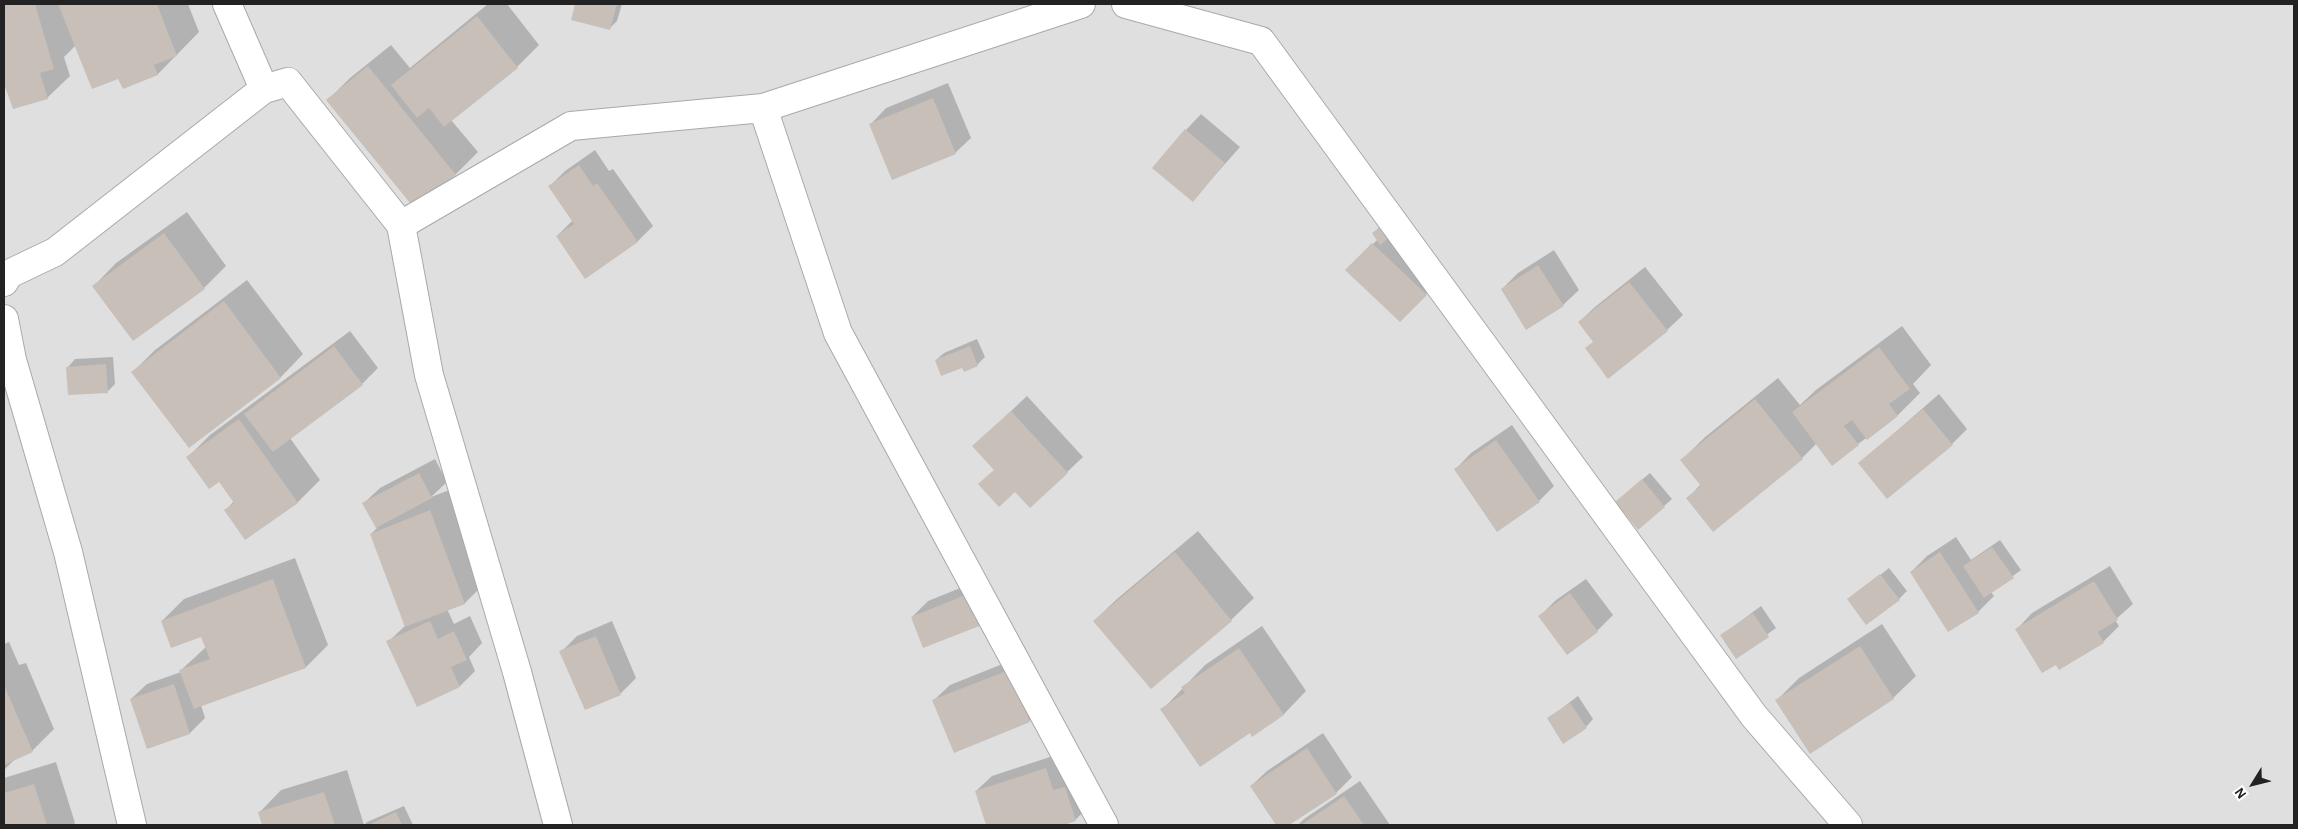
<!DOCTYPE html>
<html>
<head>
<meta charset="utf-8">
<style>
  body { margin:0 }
  #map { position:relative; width:2298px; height:829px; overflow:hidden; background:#f2efe9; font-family:"Alegreya Sans",sans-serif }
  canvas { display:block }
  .frame { position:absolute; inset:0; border:5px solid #222; pointer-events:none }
  .north { position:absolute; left:2228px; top:759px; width:50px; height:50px; -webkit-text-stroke:4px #fff; paint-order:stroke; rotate:234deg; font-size:14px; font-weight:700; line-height:20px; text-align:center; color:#222 }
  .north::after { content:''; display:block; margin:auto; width:18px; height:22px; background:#222; clip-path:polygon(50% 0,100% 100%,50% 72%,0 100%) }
</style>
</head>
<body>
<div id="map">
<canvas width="2298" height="829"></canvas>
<div class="frame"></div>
<div class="north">N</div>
</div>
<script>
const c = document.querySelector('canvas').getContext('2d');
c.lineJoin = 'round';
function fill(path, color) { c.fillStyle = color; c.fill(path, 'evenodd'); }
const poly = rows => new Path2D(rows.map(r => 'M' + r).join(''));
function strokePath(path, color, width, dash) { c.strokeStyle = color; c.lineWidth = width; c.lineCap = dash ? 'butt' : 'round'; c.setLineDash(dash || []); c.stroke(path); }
const residential = poly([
  [4,4,2294,4,2294,825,4,825]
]);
const shadow = poly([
  [4,4,188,4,199,32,158,74,123,87,119,77,76,45,64,57,70,76,47,98,4,82],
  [488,4,507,4,539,45,517,67,451,120,478,152,456,174,415,207,328,100,350,78,391,45,410,68],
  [576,4,622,4,617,21,609,29,572,19],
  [948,83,971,138,955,153,871,124,886,108],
  [1201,114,1240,147,1193,200,1186,130],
  [595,150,609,171,613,169,653,226,637,242,557,236,573,220,550,186,565,171],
  [187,212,226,266,204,288,94,286,116,263],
  [1381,225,1441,278,1400,321,1347,270,1378,239,1374,233],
  [1554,250,1579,290,1563,305,1502,289,1518,273],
  [1645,267,1683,315,1667,330,1594,341,1579,322,1595,307],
  [247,280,303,354,281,377,189,446,133,372,155,350],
  [1902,326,1931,365,1913,384,1920,393,1898,415,1858,444,1817,443,1802,458,1713,530,1688,498,1701,484,1682,460,1704,438,1778,378,1800,405,1816,390],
  [350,331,378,368,362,384,290,438,320,480,298,502,226,510,234,501,220,480,188,457,210,435],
  [977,339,985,357,977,365,936,360,944,353],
  [113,357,115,384,107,392,68,367,75,359],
  [1939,394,1967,429,1952,444,1860,463],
  [1027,396,1083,457,1067,472,1015,491,995,469,990,431],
  [1512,425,1554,486,1539,501,1456,469,1471,453],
  [435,459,447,482,431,497,452,489,487,581,465,603,447,609,454,624,470,616,482,643,469,657,475,671,460,686,388,642,406,625,371,534,377,528,364,503,380,488],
  [1650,473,1672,499,1664,506,1625,494],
  [1198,531,1254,598,1231,620,1094,621,1117,599],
  [1956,537,1971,560,2000,540,2021,570,1991,592,1994,596,1978,612,1911,572,1927,556],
  [295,558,328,645,306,667,201,705,205,718,190,733,131,699,147,684,181,672,180,671,206,647,202,635,162,621,184,599],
  [2110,566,2133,604,2115,620,2119,626,2103,642,2057,663,2017,629,2032,613],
  [1889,568,1907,591,1899,599,1849,600],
  [985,578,997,608,912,617,928,601],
  [1586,579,1613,615,1597,631,1540,616,1556,600],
  [1761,606,1776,628,1736,657,1722,635],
  [612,621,636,678,621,693,586,709,561,652,577,636],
  [1882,624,1916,676,1893,698,1777,700,1799,678],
  [1262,626,1306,691,1284,714,1253,735,1250,732,1162,710,1205,665],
  [9,642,19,665,26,663,54,729,32,751,15,759,4,770,4,644],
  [1025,655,1045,706,1029,721,934,700,950,685],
  [1578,696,1593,719,1586,727,1549,718],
  [1323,733,1352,777,1336,793,1287,825,1277,825,1251,786,1267,771],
  [1062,753,1091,805,1075,820,1060,825,987,825,976,791,992,776],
  [56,762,75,823,73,825,4,825,4,778],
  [347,770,364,825,263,825,259,813,281,790],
  [1360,781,1390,825,1298,825,1304,819],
  [404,806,413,825,364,825,367,822]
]);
const building = poly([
  [4,4,35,4,54,69,40,73,48,99,13,109,4,84],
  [58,4,157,4,177,56,154,65,158,75,123,89,118,79,92,89],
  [575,4,617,4,610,30,571,20],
  [477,16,518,68,444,127,429,108,417,118,391,85],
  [368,66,456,175,415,209,326,100],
  [933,98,956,154,892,180,869,124],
  [1185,129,1225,163,1193,202,1152,168],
  [579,165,593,186,597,183,638,242,585,279,556,236,574,224,548,186],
  [1382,226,1390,237,1380,245,1372,233],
  [164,233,205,289,133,341,92,286],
  [1372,243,1427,295,1400,322,1345,270],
  [1538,265,1564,306,1526,330,1501,289],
  [1629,282,1668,331,1608,379,1585,348,1593,342,1578,322],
  [224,301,281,378,189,448,131,372],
  [334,346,363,385,273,452,244,414],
  [970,346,978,366,964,372,962,368,941,376,935,360],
  [1879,347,1910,389,1889,404,1898,416,1867,440,1852,420,1844,426,1859,445,1832,466,1792,412],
  [106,364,108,393,68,395,66,367],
  [1755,399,1803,459,1713,532,1686,498,1701,486,1680,460],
  [1923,409,1953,445,1887,499,1858,463],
  [1011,411,1068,473,1030,508,1015,492,999,507,978,484,994,470,972,446],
  [239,419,298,503,245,540,224,510,234,503,219,482,209,489,186,457],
  [1496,440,1540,502,1497,532,1454,469],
  [419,473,432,498,376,528,362,503],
  [1642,479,1665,507,1638,530,1615,502],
  [430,510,465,604,405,627,370,534],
  [1992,547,2014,578,1984,598,1963,566],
  [1175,552,1232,621,1151,689,1093,621],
  [1940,552,1979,613,1948,632,1910,572],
  [1880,574,1900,600,1866,625,1847,599],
  [273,579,306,668,194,709,179,670,210,659,201,637,171,648,161,621],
  [2094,581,2118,620,2098,632,2104,643,2059,670,2056,665,2042,673,2015,629],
  [970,593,982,625,923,648,911,617],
  [1570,593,1598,632,1567,655,1538,616],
  [1753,613,1769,637,1736,659,1720,635],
  [430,621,438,639,454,631,467,660,451,667,460,687,417,707,386,641],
  [596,636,621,695,585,710,559,651],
  [1860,646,1894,699,1810,754,1775,700],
  [1239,648,1284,715,1252,737,1250,733,1200,767,1160,709,1185,693,1181,687],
  [1009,670,1030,722,954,753,932,700],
  [174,684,190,734,147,749,130,699],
  [4,685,33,752,4,765],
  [1570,703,1587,728,1563,744,1547,718],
  [1307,748,1337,794,1289,825,1276,825,1250,786],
  [1046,768,1053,790,1065,787,1076,821,1064,825,986,825,975,791],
  [34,784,47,825,4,825,4,793],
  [324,792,335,825,262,825,258,812],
  [1344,796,1364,825,1301,825],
  [396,812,402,825,368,825]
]);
const street = poly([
  [1126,4,1261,41,1754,716,1848,825],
  [264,89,288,82,401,225,429,375,517,672,558,825],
  [763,108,838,333,1104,825],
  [401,225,571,126,763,108,1081,4],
  [4,282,9,274,55,252,264,89,227,4],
  [4,319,12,360,68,552,132,825]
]);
fill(residential, '#e0dfdf');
fill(shadow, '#0003');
fill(building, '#c7bfb8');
strokePath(street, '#a9a9a9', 30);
strokePath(street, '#fff', 28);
</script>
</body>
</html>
